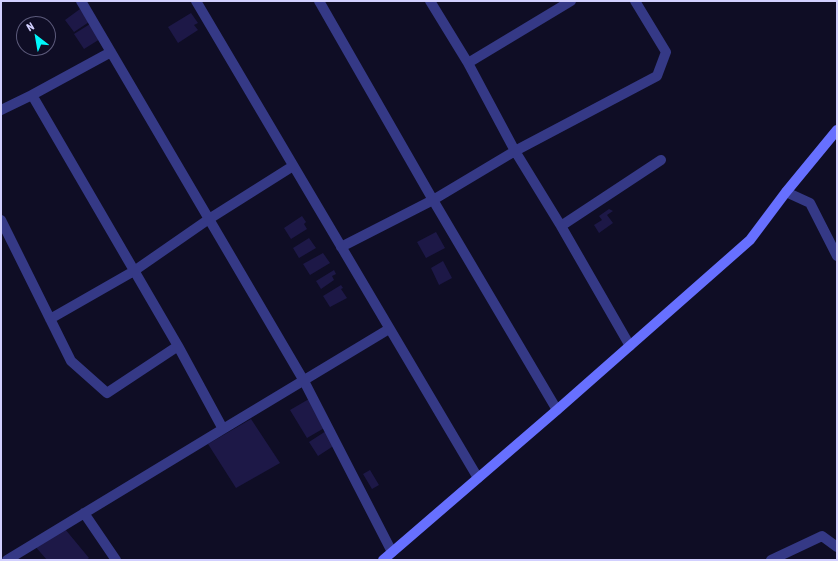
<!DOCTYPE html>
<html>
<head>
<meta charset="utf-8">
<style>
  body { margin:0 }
  #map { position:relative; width:838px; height:561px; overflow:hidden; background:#0f0d25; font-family:"Asap Condensed",sans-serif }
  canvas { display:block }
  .frame { position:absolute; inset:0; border:2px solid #d2d0ff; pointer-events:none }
  .north { position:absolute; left:16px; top:16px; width:40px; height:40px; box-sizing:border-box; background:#0f0d25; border:1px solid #5d5b7c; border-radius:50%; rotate:329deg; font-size:11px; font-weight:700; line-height:16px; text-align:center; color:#d2d0ff }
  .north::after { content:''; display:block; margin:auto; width:14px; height:18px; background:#00f7fb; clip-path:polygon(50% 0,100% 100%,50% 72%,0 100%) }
</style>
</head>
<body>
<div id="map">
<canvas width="838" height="561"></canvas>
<div class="frame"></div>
<div class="north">N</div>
</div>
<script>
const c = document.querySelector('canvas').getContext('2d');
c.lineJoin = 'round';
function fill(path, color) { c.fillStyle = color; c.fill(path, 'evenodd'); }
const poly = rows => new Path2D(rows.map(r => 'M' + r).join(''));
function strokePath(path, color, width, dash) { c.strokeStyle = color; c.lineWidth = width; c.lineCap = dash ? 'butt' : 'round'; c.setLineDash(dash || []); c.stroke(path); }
const building = poly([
  [80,9,89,22,74,32,65,20],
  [191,13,198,23,194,25,198,30,178,43,168,27],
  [90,24,100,39,84,49,74,34],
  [609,209,613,211,607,215,613,223,599,233,594,225,602,220,599,216],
  [302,216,306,222,304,224,307,229,291,239,284,228],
  [436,232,445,248,426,258,417,242],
  [309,238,316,248,299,258,293,248],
  [323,253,330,263,310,275,303,264],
  [443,261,452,278,439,285,431,268],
  [334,270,336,274,332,276,334,280,321,289,316,281],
  [341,285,343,288,341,289,347,298,330,307,323,296],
  [309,399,326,427,307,438,290,410],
  [251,419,280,463,236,488,208,444],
  [326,431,335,445,318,456,309,442],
  [370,470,379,485,372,489,363,474],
  [60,523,89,558,86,560,47,560,34,545]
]);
const street = poly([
  [81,1,304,381,392,552],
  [196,1,478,478],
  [319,1,433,200,557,410],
  [430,1,468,63,515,151,561,226,630,346],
  [111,52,32,95,178,346],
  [468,63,571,1],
  [1,110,32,95],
  [786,192,810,203,837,256],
  [1,220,71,361,107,393,178,346,223,429,389,329],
  [561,226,661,160],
  [341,247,433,200,515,151,657,76,666,52,635,1],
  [50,319,134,271,209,219,293,166],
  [84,513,116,560],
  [7,560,223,429],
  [771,560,822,536,837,547]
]);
const secondary = poly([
  [383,560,557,410,750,240,786,192,837,130]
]);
fill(building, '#1d1847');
strokePath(street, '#353986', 10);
strokePath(secondary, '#6770ff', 10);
</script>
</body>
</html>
